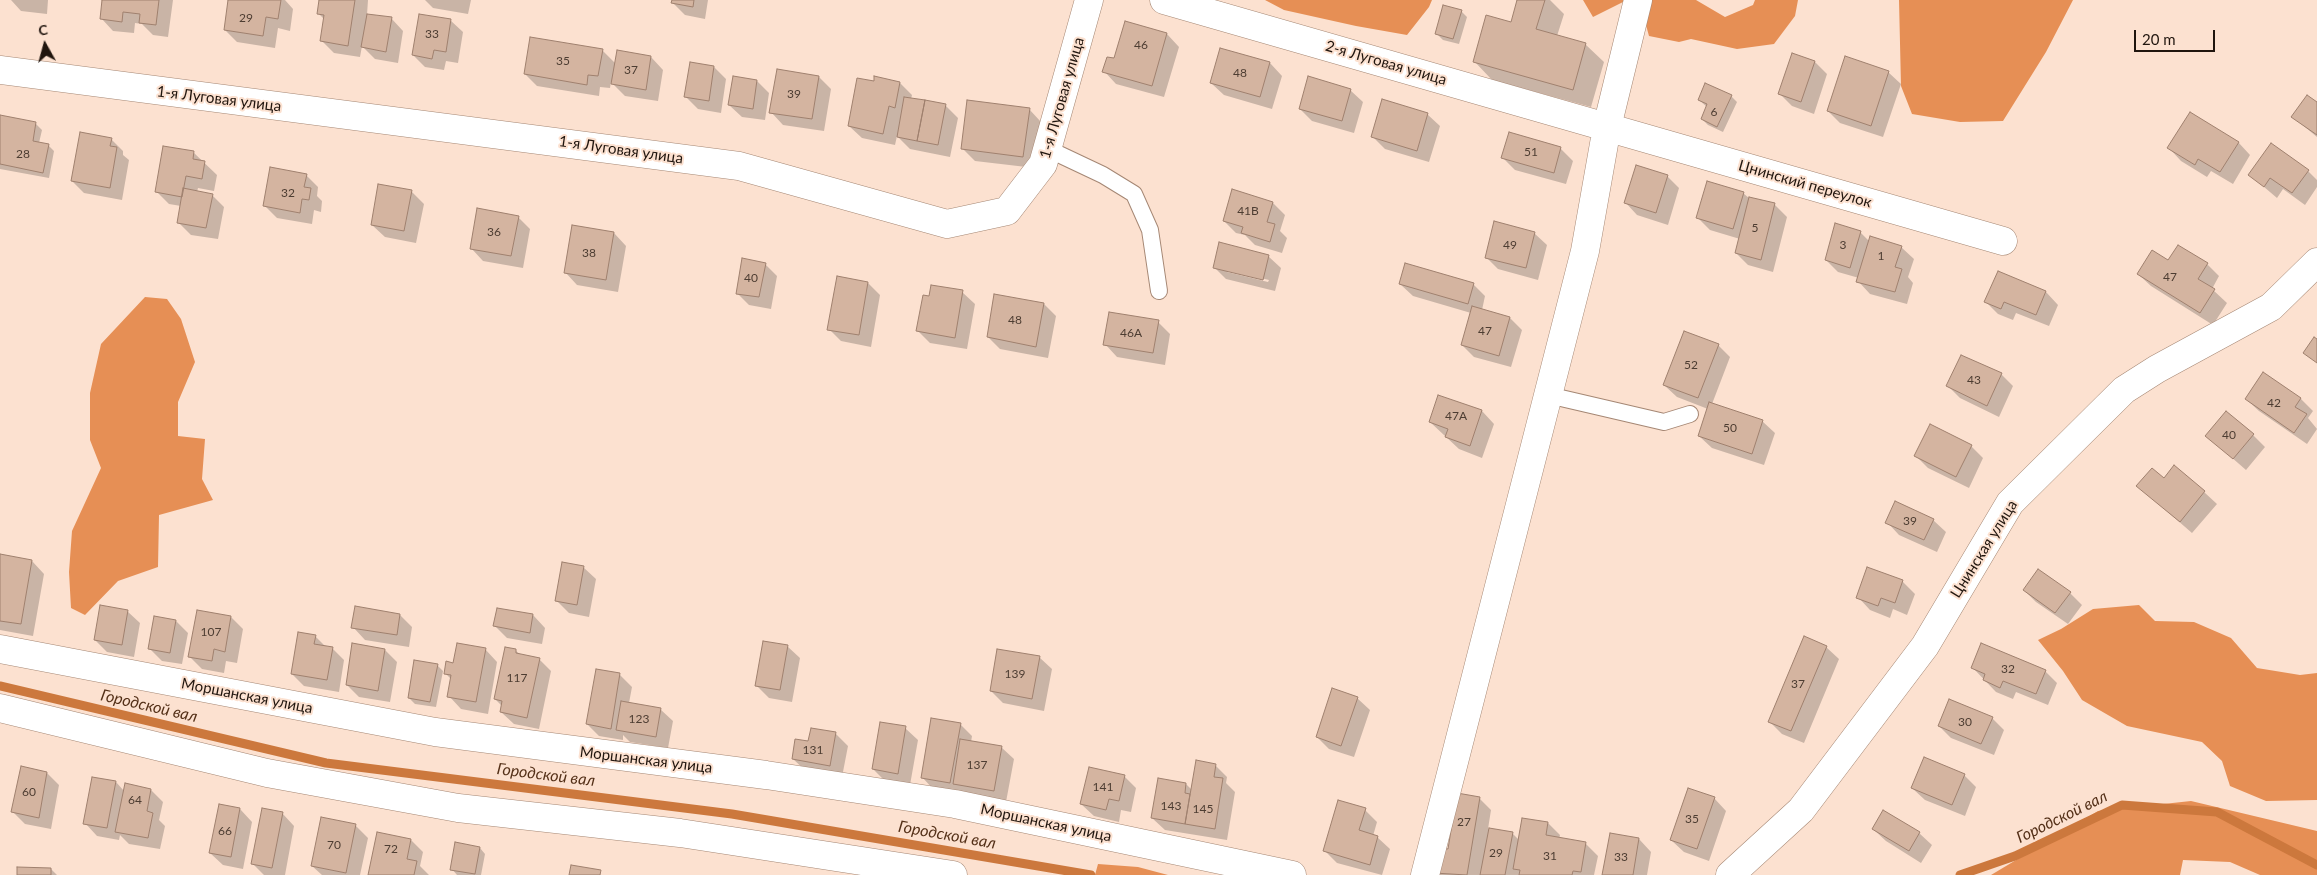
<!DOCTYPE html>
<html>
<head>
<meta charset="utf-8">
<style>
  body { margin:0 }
  #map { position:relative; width:2317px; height:875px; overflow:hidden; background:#fce1d0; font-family:Lato,sans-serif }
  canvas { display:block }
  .north { position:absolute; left:20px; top:20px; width:50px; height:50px; -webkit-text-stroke:4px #fce1d0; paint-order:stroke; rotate:353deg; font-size:14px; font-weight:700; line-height:20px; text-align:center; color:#20150e }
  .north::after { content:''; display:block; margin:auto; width:18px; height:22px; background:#20150e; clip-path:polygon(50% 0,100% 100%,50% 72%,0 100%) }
  .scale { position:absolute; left:2134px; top:30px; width:81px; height:22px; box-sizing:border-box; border:2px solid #20150e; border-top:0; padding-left:6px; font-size:15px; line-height:18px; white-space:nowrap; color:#20150e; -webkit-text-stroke:4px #fce1d0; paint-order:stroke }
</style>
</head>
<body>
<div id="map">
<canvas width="2317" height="875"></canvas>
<div class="north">С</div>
<div class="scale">20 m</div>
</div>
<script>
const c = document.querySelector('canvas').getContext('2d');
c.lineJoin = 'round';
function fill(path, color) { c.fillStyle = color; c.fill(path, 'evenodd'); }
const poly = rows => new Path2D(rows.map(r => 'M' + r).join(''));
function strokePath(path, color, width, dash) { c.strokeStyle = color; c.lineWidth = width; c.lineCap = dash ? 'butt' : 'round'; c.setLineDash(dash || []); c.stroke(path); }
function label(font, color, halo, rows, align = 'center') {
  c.font = font + ' Lato,sans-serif'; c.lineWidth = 4; c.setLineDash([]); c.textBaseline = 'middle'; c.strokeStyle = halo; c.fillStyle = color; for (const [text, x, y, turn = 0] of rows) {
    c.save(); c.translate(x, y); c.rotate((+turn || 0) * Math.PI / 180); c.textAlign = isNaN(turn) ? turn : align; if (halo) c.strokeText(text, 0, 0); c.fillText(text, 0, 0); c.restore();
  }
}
const forest = poly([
  [1265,0,1432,0,1429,7,1407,35,1356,26,1284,10],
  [1583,0,1627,0,1593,17],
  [1643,0,1696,0,1725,17,1753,5,1755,0,1798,0,1795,16,1774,44,1737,49,1691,39,1679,42,1649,36,1641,7],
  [1899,0,2073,0,2046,52,2003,121,1960,122,1912,114,1901,86],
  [145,297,167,299,181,319,195,362,178,402,178,436,205,439,202,479,213,500,159,515,158,567,118,581,85,615,71,608,69,572,72,531,101,468,90,440,90,393,101,344],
  [2139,605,2155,621,2194,622,2231,638,2257,668,2300,675,2317,673,2317,800,2266,801,2230,786,2222,761,2202,742,2127,726,2082,700,2063,671,2038,640,2061,629,2093,609],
  [2191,801,2317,831,2317,875,2260,875,2230,862,2183,860,2180,875,1991,875,2098,811],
  [1098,864,1138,867,1168,875,1095,875]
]);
const shadow = poly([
  [11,0,48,0,47,14,21,11],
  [103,0,173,0,168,37,153,35,142,24,135,23,134,33,113,31,101,18],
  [230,0,285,0,293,9,290,31,278,28,275,48,237,42,225,30],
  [320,0,368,0,367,15,391,18,403,31,398,63,375,59,362,46,360,57,334,53,322,41,325,20,318,13],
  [425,0,471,0,468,14,433,8],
  [673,0,708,0,705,19,685,15,673,3],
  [1518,0,1550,0,1564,14,1557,36,1585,44,1604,62,1591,107,1492,80,1474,61,1512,23],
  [1461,11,1467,17,1459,44,1443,40,1437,34],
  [450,20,463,32,458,63,446,61,444,70,425,67,413,55],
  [1167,34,1179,47,1164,97,1116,84,1104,71,1115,60],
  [602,50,616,64,651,57,663,70,658,101,625,96,611,82,610,88,600,87,599,96,537,86,525,74],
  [1793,54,1815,62,1827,74,1814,114,1792,106,1780,94],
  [1270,63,1282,76,1272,109,1224,95,1211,83],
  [714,67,726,79,721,113,698,109,686,97],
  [1888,72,1901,84,1883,137,1840,123,1828,111],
  [819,77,831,89,824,131,783,125,771,112],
  [757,81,769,93,765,120,742,117,729,105],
  [875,83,900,83,912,95,911,99,946,106,958,118,950,157,910,149,897,136,895,145,862,138,849,126],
  [1350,90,1363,102,1354,133,1312,121,1300,109],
  [1731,96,1737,102,1723,132,1708,125,1702,119,1707,107,1699,100],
  [2317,103,2317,137,2293,117],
  [1029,109,1041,122,1035,168,975,161,962,148],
  [1427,114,1440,126,1429,162,1385,149,1373,137],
  [0,117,36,124,42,130,39,143,48,145,54,151,49,178,0,169],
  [111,139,123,151,123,155,129,160,122,200,84,193,72,181],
  [2238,142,2250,155,2233,184,2211,171,2207,177,2181,161,2169,148],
  [1560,148,1573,161,1566,184,1515,170,1502,157],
  [193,152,217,175,214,191,198,188,197,192,212,195,224,207,218,239,191,235,178,222,181,206,169,204,156,191],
  [2308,171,2317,180,2317,187,2305,205,2283,189,2277,198,2250,175],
  [306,175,318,187,317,196,322,201,321,212,314,210,312,224,277,218,265,206],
  [1667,176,1679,188,1668,225,1637,215,1625,202],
  [411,191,424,204,416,243,385,237,372,225],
  [1743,193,1750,199,1775,205,1787,217,1773,272,1748,265,1736,253,1740,239,1710,230,1698,218],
  [1273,203,1285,215,1280,231,1287,238,1282,253,1255,245,1245,235,1236,233,1224,221],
  [518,217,530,229,523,268,483,261,471,248],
  [1860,232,1869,241,1901,247,1914,259,1908,277,1913,283,1907,304,1870,294,1858,281,1859,278,1838,272,1826,260],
  [614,233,626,246,618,292,577,285,565,272],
  [1534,233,1547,245,1538,280,1498,269,1486,257],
  [1268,256,1281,268,1275,291,1226,279,1214,267],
  [1227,270,1269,280,1268,282,1227,272],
  [2168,262,2207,264,2219,276,2212,289,2227,303,2213,325,2151,286,2138,274],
  [765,264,777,276,771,309,749,305,737,293],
  [1998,272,2046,292,2058,305,2049,326,2016,313,2013,320,1998,314,1986,302],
  [868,283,880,295,871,347,841,341,829,329],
  [1400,284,1473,284,1485,296,1482,310,1510,318,1522,330,1511,367,1474,357,1462,345,1471,313,1413,296],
  [962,292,975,304,967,349,930,343,918,331],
  [1044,304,1056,316,1048,358,1000,349,988,337],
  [1158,322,1170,334,1165,365,1117,357,1105,344],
  [1718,345,1730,357,1712,404,1762,421,1775,433,1764,465,1712,448,1699,436,1708,409,1677,397,1664,385],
  [2001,374,2013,386,1999,417,1960,398,1948,386],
  [2263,374,2301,399,2313,411,2308,418,2317,429,2307,444,2259,411,2246,399],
  [1482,411,1494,424,1482,458,1459,449,1430,422],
  [2253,435,2265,447,2246,470,2207,436],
  [1971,446,1983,458,1969,488,1928,468,1916,456],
  [2164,480,2204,492,2217,504,2192,533,2138,486],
  [1933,520,1946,532,1937,552,1899,535,1887,522],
  [0,556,32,561,44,574,33,636,0,630],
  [583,567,596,579,589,617,569,613,557,601],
  [1868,569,1903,582,1915,594,1907,615,1893,609,1890,618,1870,610,1858,597],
  [2024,590,2070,593,2082,605,2068,624,2036,602],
  [127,611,140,623,134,657,107,652,95,640],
  [400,615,412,627,409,647,365,640,353,627],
  [533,615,545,628,542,644,507,638,495,626],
  [231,617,243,629,237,663,226,661,224,673,202,669,190,657],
  [176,621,188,633,182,664,162,661,150,649],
  [315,636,326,647,332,648,344,660,339,692,304,686,292,674],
  [787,646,800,658,792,702,769,698,756,685],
  [1826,647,1839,659,1804,743,1782,734,1770,722],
  [485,649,497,662,488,714,461,709,449,696,452,680,445,673,454,664],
  [385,650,397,662,390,702,359,697,347,685],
  [516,651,521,655,539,659,551,671,539,729,514,724,501,712,502,706,495,699],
  [1039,657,1052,669,1044,711,1003,703,991,691],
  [437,665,443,671,436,707,415,704,409,698],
  [1972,667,2045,671,2057,683,2048,705,2016,692,2013,699,1996,692],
  [620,675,632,687,629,703,660,709,673,721,668,748,630,742,623,735,623,740,599,736,587,724],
  [1357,698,1370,710,1354,757,1329,749,1317,737],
  [1992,718,2004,730,1994,755,1951,738,1939,726],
  [960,724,972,736,971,742,1001,747,1014,759,1006,802,934,790,922,777],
  [905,728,918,740,910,785,885,781,873,769],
  [835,733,848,746,842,777,806,771,793,759,809,743],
  [1215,765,1227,777,1226,783,1235,792,1227,840,1165,830,1152,818,1186,784,1192,790],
  [22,768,47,773,59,785,51,829,25,824,13,812],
  [1964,775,1976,787,1965,816,1925,800,1912,788],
  [1124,776,1136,788,1131,812,1121,810,1119,822,1094,816,1081,804],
  [116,782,124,791,151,790,163,802,159,820,165,826,160,849,129,844,120,835,119,840,97,836,85,823],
  [1479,798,1491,810,1488,829,1512,833,1520,841,1548,823,1560,835,1559,839,1586,844,1598,856,1594,875,1438,875],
  [1714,798,1726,811,1709,861,1684,852,1671,840],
  [240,809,252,822,243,869,223,865,210,853],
  [1365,810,1377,822,1373,836,1377,837,1390,849,1382,875,1337,863,1325,851],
  [1884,811,1919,833,1932,845,1921,863,1886,841,1873,829],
  [282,813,294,826,285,875,264,875,252,863],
  [355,825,368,838,360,875,322,875,312,866],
  [1639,839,1651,852,1647,875,1604,875],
  [411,840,423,852,420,866,429,875,370,875],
  [480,848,485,854,481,875,457,875,452,869],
  [51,869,57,875,18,875]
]);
const stream = poly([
  [0,686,326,763,732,814,1091,875],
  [1960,875,2015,856,2122,805,2217,812,2317,865]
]);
const building = poly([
  [102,0,159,0,156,25,139,23,140,14,123,12,122,22,100,19,102,0],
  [228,0,281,0,278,19,266,17,263,36,224,30,228,0],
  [319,0,355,0,348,46,320,41,324,15,317,14,319,0],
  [672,0,694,0,693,7,671,3,672,0],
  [1517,0,1545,0,1536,29,1586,43,1573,90,1473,62,1486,15,1511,22,1517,0],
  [1443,5,1462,10,1453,39,1435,34,1443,5],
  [367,14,392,17,386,52,361,47,367,14],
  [419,14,451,19,446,52,434,50,432,59,412,55,419,14],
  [1125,21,1167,33,1152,86,1102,72,1107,57,1114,58,1125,21],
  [530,37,603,49,598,76,588,75,587,85,524,74,530,37],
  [1220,48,1270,62,1260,97,1210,83,1220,48],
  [617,50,651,56,646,90,611,84,617,50],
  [1792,53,1815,61,1801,102,1778,94,1792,53],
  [1845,56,1889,71,1871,126,1827,111,1845,56],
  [690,62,714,66,709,101,684,97,690,62],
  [777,69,819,76,812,119,769,113,777,69],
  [733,76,757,80,753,109,728,105,733,76],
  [874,76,900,82,895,108,889,106,883,134,848,126,857,78,874,81,874,76],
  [1308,76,1351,89,1342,121,1299,109,1308,76],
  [1705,83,1732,95,1717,127,1701,119,1707,104,1698,100,1705,83],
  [2307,95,2317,102,2317,135,2291,117,2307,95],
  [904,97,925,100,917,141,897,137,904,97],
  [1382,99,1428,113,1417,151,1371,137,1382,99],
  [925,100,946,104,938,145,917,141,925,100],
  [967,100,1030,108,1023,157,961,149,967,100],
  [2190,112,2239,142,2220,172,2198,159,2195,165,2167,148,2190,112],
  [0,115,36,122,33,141,49,144,43,173,0,164,0,115],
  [80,132,112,138,110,146,117,147,110,188,71,181,80,132],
  [1509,132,1561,147,1554,173,1501,158,1509,132],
  [2271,143,2309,170,2292,193,2270,178,2264,187,2248,175,2271,143],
  [163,146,194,151,193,159,205,161,202,179,186,176,182,197,155,192,163,146],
  [1636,165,1668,175,1656,213,1624,203,1636,165],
  [270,167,307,174,304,187,311,188,309,200,302,199,300,213,263,206,270,167],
  [1707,181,1744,192,1733,229,1696,218,1707,181],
  [378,184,412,190,404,231,371,225,378,184],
  [183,188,213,194,206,228,177,223,183,188],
  [1232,189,1273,202,1267,222,1275,224,1270,242,1241,233,1243,227,1223,221,1232,189],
  [1749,197,1775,203,1761,260,1735,253,1749,197],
  [477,208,519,216,511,256,470,249,477,208],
  [1494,221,1535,232,1526,268,1485,258,1494,221],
  [1835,223,1861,231,1850,268,1825,260,1835,223],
  [572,225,614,232,606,280,564,273,572,225],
  [1870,236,1902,246,1895,267,1902,269,1895,292,1856,282,1870,236],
  [1219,242,1269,255,1263,280,1213,268,1219,242],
  [2178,245,2208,263,2198,279,2215,289,2200,313,2137,274,2152,250,2168,260,2178,245],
  [742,258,766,263,759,297,736,294,742,258],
  [1405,263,1474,283,1468,304,1399,284,1405,263],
  [1998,271,2046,291,2036,315,2004,302,2001,309,1984,302,1998,271],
  [837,276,868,282,859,335,827,330,837,276],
  [931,285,963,290,955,338,916,331,923,295,929,296,931,285],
  [994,294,1044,303,1036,347,987,337,994,294],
  [1472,306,1510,317,1499,356,1461,345,1472,306],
  [1109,312,1159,320,1153,353,1103,345,1109,312],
  [1684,331,1719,344,1698,398,1663,385,1684,331],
  [2314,337,2317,339,2317,363,2303,353,2314,337],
  [1961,355,2002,373,1987,406,1946,386,1961,355],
  [2263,372,2301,398,2295,407,2307,414,2294,433,2245,399,2263,372],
  [1438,395,1482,410,1470,446,1445,437,1448,429,1429,422,1438,395],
  [1709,402,1763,420,1752,454,1698,436,1709,402],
  [2226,411,2254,434,2233,459,2205,436,2226,411],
  [1930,424,1972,445,1956,477,1914,456,1930,424],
  [2174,465,2205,491,2180,522,2136,486,2152,468,2164,478,2174,465],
  [1895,501,1934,519,1924,540,1885,523,1895,501],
  [0,554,32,560,21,624,0,621,0,554],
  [562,562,584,566,577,605,555,601,562,562],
  [1867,567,1903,580,1895,603,1881,598,1878,606,1856,598,1867,567],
  [2038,569,2071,592,2055,613,2023,590,2038,569],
  [100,605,128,610,122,645,94,640,100,605],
  [355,606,400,614,397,635,351,628,355,606],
  [497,608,533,614,530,633,493,626,497,608],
  [197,610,231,616,225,652,214,649,212,661,188,657,197,610],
  [154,616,176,620,170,653,148,649,154,616],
  [298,632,316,635,314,644,333,647,327,680,291,674,298,632],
  [1804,636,1827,646,1791,731,1768,722,1804,636],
  [763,641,788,645,780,690,755,686,763,641],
  [352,643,385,649,378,691,346,685,352,643],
  [457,643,486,648,476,702,447,697,451,675,444,674,446,661,453,663,457,643],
  [1981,643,2046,670,2036,694,2003,681,2000,688,1983,680,1985,674,1971,668,1981,643],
  [505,647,516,649,516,653,540,658,527,718,500,712,502,701,494,699,505,647],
  [997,649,1040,656,1032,699,990,691,997,649],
  [414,660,438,664,430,702,408,698,414,660],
  [596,669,620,673,611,729,586,724,596,669],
  [1332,688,1358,697,1341,746,1316,737,1332,688],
  [1949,699,1993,717,1981,744,1938,726,1949,699],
  [621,701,661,708,656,737,616,730,621,701],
  [931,718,961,723,950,783,921,778,931,718],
  [880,722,906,726,898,774,872,769,880,722],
  [811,728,836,732,830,766,792,759,795,739,808,741,811,728],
  [960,739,1002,746,994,791,953,784,960,739],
  [1924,757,1965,774,1952,805,1911,788,1924,757],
  [1196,760,1216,764,1214,777,1223,778,1215,829,1185,824,1196,760],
  [21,766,47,772,39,818,11,812,21,766],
  [1089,767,1125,775,1119,801,1109,799,1106,810,1080,804,1089,767],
  [92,777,116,781,107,828,83,824,92,777],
  [1158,778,1186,783,1185,793,1190,794,1185,824,1151,818,1158,778],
  [125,783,151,789,147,811,153,813,148,838,115,832,125,783],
  [1688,788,1715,797,1697,849,1670,840,1688,788],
  [1457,793,1480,797,1467,875,1434,873,1438,847,1448,849,1457,793],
  [1338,800,1366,808,1359,830,1378,836,1370,865,1323,851,1338,800],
  [219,804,240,808,231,857,209,853,219,804],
  [262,808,283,812,272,868,251,864,262,808],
  [1883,810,1920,832,1909,851,1872,829,1883,810],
  [321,817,356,824,346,873,311,866,321,817],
  [1522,818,1548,822,1546,835,1586,842,1581,872,1573,871,1572,875,1519,875,1520,870,1513,869,1522,818],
  [1489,828,1513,832,1505,875,1480,875,1489,828],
  [377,832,411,839,407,859,417,861,414,875,368,875,377,832],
  [1610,833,1639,838,1633,875,1602,875,1610,833],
  [455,842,480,847,475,874,450,870,455,842],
  [571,865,601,870,600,875,569,875,571,865],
  [17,867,51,868,51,875,17,875,17,867]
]);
const lane = poly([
  [1048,149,1103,175,1134,194,1150,230,1159,291],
  [1548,395,1664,422,1690,414]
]);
const street = poly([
  [1164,0,2003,241],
  [0,70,739,166,947,224,1007,211,1043,164,1089,0],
  [0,649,435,732,766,775,955,804,1292,875],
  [0,708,267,773,458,808,680,833,953,875],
  [1425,875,1585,251,1607,127,1638,0],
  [1730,875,1801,810,1925,646,2010,503,2124,390,2157,369,2271,307,2317,262]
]);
const numberNames = [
  ["29",246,18],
  ["33",432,34],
  ["46",1141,45],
  ["35",563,61],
  ["37",631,70],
  ["48",1240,73],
  ["39",794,94],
  ["6",1714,112],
  ["51",1531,152],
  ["28",23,154],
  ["32",288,193],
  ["41В",1248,211],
  ["5",1755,228],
  ["36",494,232],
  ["49",1510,245],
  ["3",1843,245],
  ["38",589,253],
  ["1",1881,256],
  ["47",2170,277],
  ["40",751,278],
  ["48",1015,320],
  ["47",1485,331],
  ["46А",1131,333],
  ["52",1691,365],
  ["43",1974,380],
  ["42",2274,403],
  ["47А",1456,416],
  ["50",1730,428],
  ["40",2229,435],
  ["39",1910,521],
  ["107",211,632],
  ["32",2008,669],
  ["139",1015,674],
  ["117",517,678],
  ["37",1798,684],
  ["123",639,719],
  ["30",1965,722],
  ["131",813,750],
  ["137",977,765],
  ["141",1103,787],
  ["60",29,792],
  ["64",135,800],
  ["143",1171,806],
  ["145",1203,809],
  ["35",1692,819],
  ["27",1464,822],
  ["66",225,831],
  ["70",334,845],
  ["72",391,849],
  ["29",1496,853],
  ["31",1550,856],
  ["33",1621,857]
];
const streetNames = [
  ["2-я Луговая улица",1386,63,16],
  ["1-я Луговая улица",1062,98,-74],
  ["1-я Луговая улица",219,99,7],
  ["1-я Луговая улица",621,150,8],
  ["Цнинский переулок",1805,184,16],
  ["Цнинская улица",1984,549,-58],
  ["Моршанская улица",247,696,11],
  ["Моршанская улица",646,760,7],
  ["Моршанская улица",1046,823,12]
];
const waterNames = [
  ["Городской вал",149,706,13],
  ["Городской вал",546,775,7],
  ["Городской вал",2062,817,-26],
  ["Городской вал",947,835,10]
];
fill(forest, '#e68f55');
fill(shadow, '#0003');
strokePath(stream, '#cc783d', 9);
fill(building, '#d4b4a0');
strokePath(building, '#9f806e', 1);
strokePath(lane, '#a58774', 18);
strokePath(street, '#a58774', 29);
strokePath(lane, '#fff', 16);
strokePath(street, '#fff', 28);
label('12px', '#4d3d32', null, numberNames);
label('15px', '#20150e', '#fce1d0', streetNames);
label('italic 16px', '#543018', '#fce1d0', waterNames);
</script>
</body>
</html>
